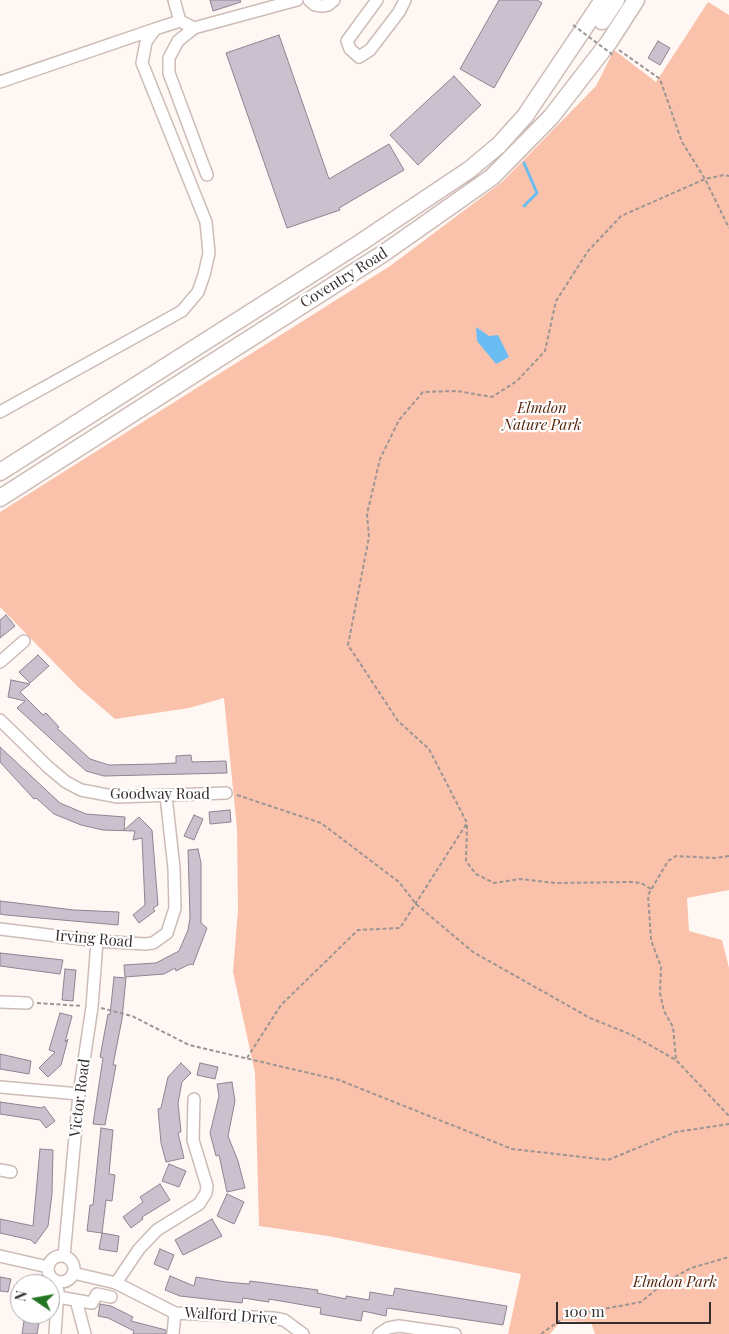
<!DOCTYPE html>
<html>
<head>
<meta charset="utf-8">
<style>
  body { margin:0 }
  #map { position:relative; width:729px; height:1334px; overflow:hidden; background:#fef7f4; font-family:"Playfair Display",serif }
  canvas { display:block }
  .north { position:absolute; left:10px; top:1274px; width:50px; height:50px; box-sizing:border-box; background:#fff; border:1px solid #aeabab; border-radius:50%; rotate:282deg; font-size:14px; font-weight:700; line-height:20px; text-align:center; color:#352e2c }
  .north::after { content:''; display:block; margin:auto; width:18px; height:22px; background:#227621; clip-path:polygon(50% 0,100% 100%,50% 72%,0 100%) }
  .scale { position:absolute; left:556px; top:1302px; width:155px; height:22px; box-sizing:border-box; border:2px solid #352e2c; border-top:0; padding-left:6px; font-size:15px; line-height:18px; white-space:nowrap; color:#352e2c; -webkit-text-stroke:4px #fff; paint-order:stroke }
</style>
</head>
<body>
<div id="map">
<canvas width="729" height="1334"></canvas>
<div class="north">N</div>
<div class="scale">100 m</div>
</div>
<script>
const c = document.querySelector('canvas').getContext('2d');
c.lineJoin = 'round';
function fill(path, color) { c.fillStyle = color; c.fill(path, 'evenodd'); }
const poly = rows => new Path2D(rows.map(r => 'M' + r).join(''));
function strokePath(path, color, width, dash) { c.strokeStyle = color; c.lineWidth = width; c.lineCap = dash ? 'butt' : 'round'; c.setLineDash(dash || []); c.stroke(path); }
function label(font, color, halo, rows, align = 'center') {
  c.font = font + ' "Playfair Display",serif'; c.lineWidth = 4.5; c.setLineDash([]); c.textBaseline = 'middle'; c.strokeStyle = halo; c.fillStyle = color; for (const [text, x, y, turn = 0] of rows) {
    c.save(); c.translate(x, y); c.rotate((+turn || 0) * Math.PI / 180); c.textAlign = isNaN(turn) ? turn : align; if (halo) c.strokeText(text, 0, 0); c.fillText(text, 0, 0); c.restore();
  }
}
const green = poly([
  [708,2,729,15,729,890,687,898,689,931,722,940,729,968,729,1334,595,1334,591,1322,561,1321,550,1334,508,1334,521,1274,328,1236,259,1226,255,1073,233,972,238,910,237,829,224,698,189,708,115,719,79,688,0,607,0,512,390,266,502,182,596,86,614,50,656,82]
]);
const water = poly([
  [476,327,489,336,498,335,509,357,496,364,477,341]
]);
const stream = poly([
  [524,163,537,193,524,206]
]);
const building = poly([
  [210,0,240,0,241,2,213,11,210,0],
  [499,0,537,0,542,3,494,88,460,69,499,0],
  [279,35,329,179,389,144,404,170,339,208,340,210,287,228,226,53,279,35],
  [658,41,670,48,660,65,648,58,658,41],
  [454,76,481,105,418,165,390,135,454,76],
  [6,615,15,626,0,638,0,620,6,615],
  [38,655,49,666,30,683,19,672,38,655],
  [11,680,30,684,20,692,43,715,46,713,59,727,57,728,90,759,109,765,155,764,176,763,176,756,191,755,192,762,226,761,227,773,104,776,86,771,17,708,25,701,8,697,11,680],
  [0,747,60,803,86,814,125,817,124,830,139,817,152,830,158,905,153,908,155,911,139,923,133,915,145,905,142,838,133,840,135,831,103,830,81,825,54,814,36,798,34,799,0,762,0,747],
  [230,810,231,822,210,824,209,812,230,810],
  [194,815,203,819,194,840,184,836,194,815],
  [198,849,201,863,201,923,207,928,193,965,190,964,176,971,175,968,164,974,125,977,124,965,156,963,179,951,188,930,190,918,188,850,198,849],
  [0,901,74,910,119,912,118,925,6,915,0,914,0,901],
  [0,953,63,960,60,974,0,966,0,953],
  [65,969,76,970,73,1001,62,1000,65,969],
  [114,977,126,978,122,1019,113,1065,116,1065,105,1125,93,1124,103,1058,100,1057,108,1014,110,1015,114,977],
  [60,1013,72,1016,65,1042,68,1039,61,1065,48,1077,39,1068,55,1052,49,1050,60,1013],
  [0,1054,31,1061,29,1074,0,1069,0,1054],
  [181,1063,191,1073,182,1082,178,1103,181,1132,178,1133,184,1158,166,1162,161,1143,158,1109,161,1108,168,1077,181,1063],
  [200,1063,218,1067,215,1079,197,1075,200,1063],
  [232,1082,235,1101,228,1136,238,1161,245,1188,227,1192,219,1155,216,1156,210,1133,219,1096,217,1084,232,1082],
  [0,1102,42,1108,44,1106,55,1121,46,1128,40,1120,0,1114,0,1102],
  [101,1128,113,1130,109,1174,115,1175,112,1201,106,1200,102,1233,87,1231,90,1205,93,1205,101,1128],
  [40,1149,53,1150,52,1194,48,1226,35,1244,31,1240,0,1233,0,1219,33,1226,40,1149],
  [169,1164,186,1171,179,1187,162,1181,169,1164],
  [160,1184,170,1200,142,1217,143,1219,131,1228,123,1217,143,1202,140,1197,160,1184],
  [227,1194,244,1202,234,1224,217,1216,227,1194],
  [212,1219,222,1236,183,1255,175,1240,212,1219],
  [102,1233,119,1236,117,1252,99,1249,102,1233],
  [160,1249,174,1255,168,1270,154,1264,160,1249],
  [170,1276,194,1286,196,1277,226,1282,249,1284,250,1281,318,1290,317,1293,346,1299,346,1296,369,1300,370,1292,393,1296,395,1288,507,1306,503,1325,387,1308,386,1316,363,1311,361,1321,320,1314,321,1308,269,1299,269,1302,243,1298,242,1303,180,1296,165,1290,170,1276],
  [0,1277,11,1279,8,1292,0,1291,0,1277],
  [100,1304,111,1306,133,1317,131,1321,166,1330,166,1334,133,1334,134,1331,108,1318,98,1316,100,1304],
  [25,1314,40,1317,37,1334,22,1334,25,1314]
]);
const path = poly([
  [619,50,660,79,682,142,705,179,729,228],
  [237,795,321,823,399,882,416,904,473,952,590,1018,632,1035,676,1060],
  [467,825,466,861,476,874,494,883,520,879,556,883,631,882,641,883,651,889],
  [729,856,715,858,676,856,668,861,648,895,651,940,661,967,660,993,664,1011,673,1027,676,1060,729,1116],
  [37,1003,82,1006],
  [101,1008,132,1016,189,1045,339,1080,512,1149,608,1160,676,1132,729,1124],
  [247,1058,281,1005,358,930,400,928,467,823,429,749,398,721,348,645,369,537,367,514,380,459,399,420,423,392,457,391,492,397,517,381,545,351,556,301,588,251,621,216,705,179,724,175,729,176],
  [541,1334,566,1316,641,1302,664,1283,691,1268,729,1257]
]);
const minor = poly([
  [174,0,180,21],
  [309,0,315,5,322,6,328,5,334,0],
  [377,0,347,41,350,49,359,57,370,50,399,12,405,0],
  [0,82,155,29],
  [207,175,169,73,169,58,178,41,194,28,297,0],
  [0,412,182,311,198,292,204,275,209,253,206,222,142,63,146,42,155,29,180,21,194,28],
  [0,662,24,641],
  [0,720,48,767,66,782,81,790,118,797,226,793],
  [0,929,97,941,145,944,153,943,167,933,175,908,174,868,166,796],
  [0,1002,27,1003],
  [0,1087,79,1094],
  [0,1170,11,1172],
  '48 1269a13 13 0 1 1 26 0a13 13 0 1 1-26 0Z',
  [0,1256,48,1267],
  [64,1256,79,1094,92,1007,97,941],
  [73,1273,116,1283,175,1313,273,1318,284,1320,303,1334],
  [116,1283,139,1249,157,1230,199,1204,206,1193,207,1186,193,1140,194,1099],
  [58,1297,92,1303,97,1294,111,1297],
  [76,1300,85,1334],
  [55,1334,58,1291],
  [173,1334,175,1313],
  [379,1334,388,1328,399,1326,455,1334]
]);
const highway = poly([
  [602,21,616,0],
  [0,472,360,243,469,170,499,145,525,116,603,0],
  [0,498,384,253,492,177,551,117,609,42,636,0]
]);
const pathBridge = poly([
  [573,25,613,55]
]);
const streetNames = [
  ["Coventry Road",344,278,-32],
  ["Goodway Road",160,794],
  ["Irving Road",94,939,5],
  ["Victor Road",80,1098,-83],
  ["Walford Drive",231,1316,4]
];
const parkNames = [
  ["Elmdon",542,408],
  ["Nature Park",542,425],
  ["Elmdon Park",675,1282]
];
fill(green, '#fbc2ab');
fill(water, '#6abdf2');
strokePath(stream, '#6abdf2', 3);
fill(building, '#cbc1ce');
strokePath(building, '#8d8491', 1);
strokePath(minor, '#cdbcb6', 14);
strokePath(highway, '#cdbcb6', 19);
strokePath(path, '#9c9593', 2, [4, 2.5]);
strokePath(minor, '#fff', 11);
strokePath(highway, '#fff', 16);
strokePath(pathBridge, '#9c9593', 2, [4, 2.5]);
label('15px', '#352e2c', '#fff', streetNames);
label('italic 15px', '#511e05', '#fff', parkNames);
</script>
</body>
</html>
